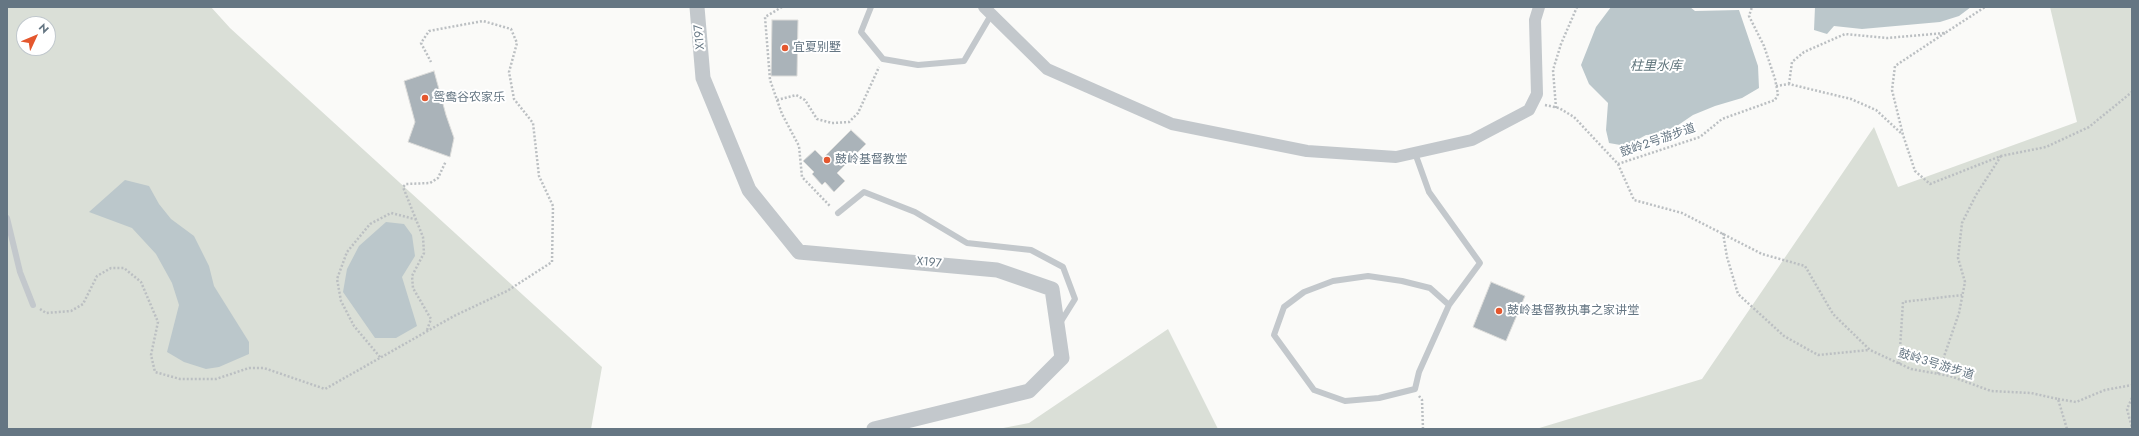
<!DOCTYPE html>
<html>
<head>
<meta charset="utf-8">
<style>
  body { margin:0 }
  #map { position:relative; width:2139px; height:436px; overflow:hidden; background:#fafaf8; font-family:Jost,sans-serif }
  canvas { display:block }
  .frame { position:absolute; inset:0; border:8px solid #657683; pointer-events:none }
  .north { position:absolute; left:16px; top:16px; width:40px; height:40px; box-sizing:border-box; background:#fff; border:1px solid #c1c8cd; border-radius:50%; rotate:46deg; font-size:11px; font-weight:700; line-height:16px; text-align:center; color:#657683 }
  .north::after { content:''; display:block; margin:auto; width:14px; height:18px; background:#e4572e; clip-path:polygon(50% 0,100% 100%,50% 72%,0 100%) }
</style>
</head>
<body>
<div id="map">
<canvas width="2139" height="436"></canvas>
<div class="frame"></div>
<div class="north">N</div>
</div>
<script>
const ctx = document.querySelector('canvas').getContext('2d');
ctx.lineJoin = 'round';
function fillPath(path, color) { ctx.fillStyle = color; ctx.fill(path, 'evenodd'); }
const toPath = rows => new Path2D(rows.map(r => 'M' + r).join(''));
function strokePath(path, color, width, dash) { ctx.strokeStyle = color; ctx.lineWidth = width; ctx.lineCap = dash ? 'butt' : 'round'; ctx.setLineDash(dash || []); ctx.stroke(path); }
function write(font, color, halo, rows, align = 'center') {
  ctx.font = font + ' Jost,"Noto Sans SC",sans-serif'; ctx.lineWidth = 4; ctx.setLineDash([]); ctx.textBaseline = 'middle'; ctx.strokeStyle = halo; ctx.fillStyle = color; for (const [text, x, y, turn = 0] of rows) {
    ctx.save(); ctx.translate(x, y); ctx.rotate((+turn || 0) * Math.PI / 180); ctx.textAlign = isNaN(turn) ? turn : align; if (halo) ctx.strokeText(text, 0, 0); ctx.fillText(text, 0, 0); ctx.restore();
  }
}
fillPath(toPath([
  [7,7,211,7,230,28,602,367,591,429,7,429],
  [24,24,48,24,48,48,24,48],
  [2050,7,2132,7,2132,429,1536,429,1702,379,1874,127,1898,187,2077,122],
  [1168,329,1218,429,998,429,1029,423]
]), '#dadfd7');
fillPath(toPath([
  [1611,7,1690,7,1695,11,1739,10,1758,66,1759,88,1742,98,1715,106,1693,115,1665,134,1646,135,1626,146,1609,143,1606,130,1608,103,1589,84,1581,65,1596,27],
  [1815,7,1971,7,1959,16,1940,22,1862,29,1834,26,1827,34,1814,30],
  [125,180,149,186,159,204,171,219,194,236,209,266,214,286,249,342,249,354,219,367,206,369,184,362,167,352,179,305,172,283,156,254,132,228,89,212],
  [386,222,404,224,412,235,415,256,402,277,417,326,396,338,375,338,343,292,347,269,359,246]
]), '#bbc7cb');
const building = toPath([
  [772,20,798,20,797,76,771,76,772,20],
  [434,71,446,115,454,138,450,157,408,142,415,122,404,81,434,71],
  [851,130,866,144,837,173,845,181,834,192,825,182,822,185,812,174,814,172,803,161,815,150,823,158,851,130],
  [1491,282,1525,296,1506,341,1473,327,1491,282]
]);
fillPath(building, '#aab3b9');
strokePath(building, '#dcdcda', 1);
strokePath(toPath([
  [782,7,765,17,770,80,782,114,799,146,802,177,830,206],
  [1945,33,1895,66,1892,90,1903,135,1915,171,1930,184,2001,156,2046,147,2089,127,2132,92],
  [1789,84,1792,62,1804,52,1845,34,1887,38,1945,33,1985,7],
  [1776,86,1789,84,1851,99,1876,110,1902,134],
  [777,100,796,95,805,100,817,119,832,123,849,122,858,113,879,67],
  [1545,105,1559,108,1574,117,1618,164,1700,137,1722,119,1775,100,1778,94,1775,79,1764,46,1749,16,1752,7],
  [1556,108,1553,70,1561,44,1577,7],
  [1618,164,1634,200,1682,213,1762,254,1805,266,1833,314,1870,350,1911,369,1950,376,1991,391,2031,393,2058,399,2067,429],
  [1723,233,1727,257,1738,294,1784,336,1818,355,1869,350],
  [40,309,46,313,71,311,83,304,97,276,111,268,124,268,141,282,158,322,151,355,155,372,180,379,216,379,249,368,264,368,325,389,454,316,507,291,552,262,553,206,539,176,533,123,514,99,509,72,517,43,511,29,483,21,445,28,429,31,421,43,431,62],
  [427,330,431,319,413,288,412,276,424,253,423,237,403,187,406,184,430,183,438,178,446,161],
  [380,357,354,326,341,301,337,279,347,252,370,224,391,213,418,220],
  [1899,364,1903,302,1962,295],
  [1938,374,1959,313,1965,282,1958,258,1962,223,1976,195,2001,156],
  [1419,396,1422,400,1423,429],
  [2132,398,2127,409,2132,428],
  [2058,399,2076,402,2105,390,2132,385]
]), '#bbbfc2', 2.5, [2, 2]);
strokePath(toPath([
  [871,7,861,32,883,59,918,65,964,61,991,15],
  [1415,153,1429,192,1480,263,1449,305,1419,372,1415,389,1379,398,1345,401,1314,390,1274,335,1284,307,1304,292,1333,281,1368,276,1402,281,1430,288,1449,305],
  [838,213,864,192,915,212,967,243,1031,250,1063,267,1075,299,1060,323],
  [7,218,20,272,33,305]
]), '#c3c8cc', 6);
strokePath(toPath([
  [984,7,1047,69,1172,124,1307,151,1396,157,1472,140,1529,110,1537,94,1535,20,1539,7]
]), '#c3c8cc', 12);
strokePath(toPath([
  [697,7,703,78,749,190,799,252,997,270,1052,289,1062,358,1029,391,874,429]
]), '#c3c8cc', 15);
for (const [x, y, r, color] of [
  [785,48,4,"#e4572e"],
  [425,98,4,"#e4572e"],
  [827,160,4,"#e4572e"],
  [1499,311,4,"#e4572e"]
]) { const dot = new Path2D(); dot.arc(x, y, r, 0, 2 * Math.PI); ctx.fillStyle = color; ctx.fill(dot); strokePath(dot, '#fff', 1.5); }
write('12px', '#657683', '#fff', [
  ["X197",700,37,-95],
  ["鼓岭2号游步道",1658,141,-19],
  ["X197",929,263,5],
  ["鼓岭3号游步道",1936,365,17]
]);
write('12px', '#657683', '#fff', [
  ["宜夏别墅",793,48],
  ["鸳鸯谷农家乐",433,98],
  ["鼓岭基督教堂",835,160],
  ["鼓岭基督教执事之家讲堂",1507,311]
], 'left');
write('italic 13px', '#60757c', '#fff', [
  ["柱里水库",1656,67]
]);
</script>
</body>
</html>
